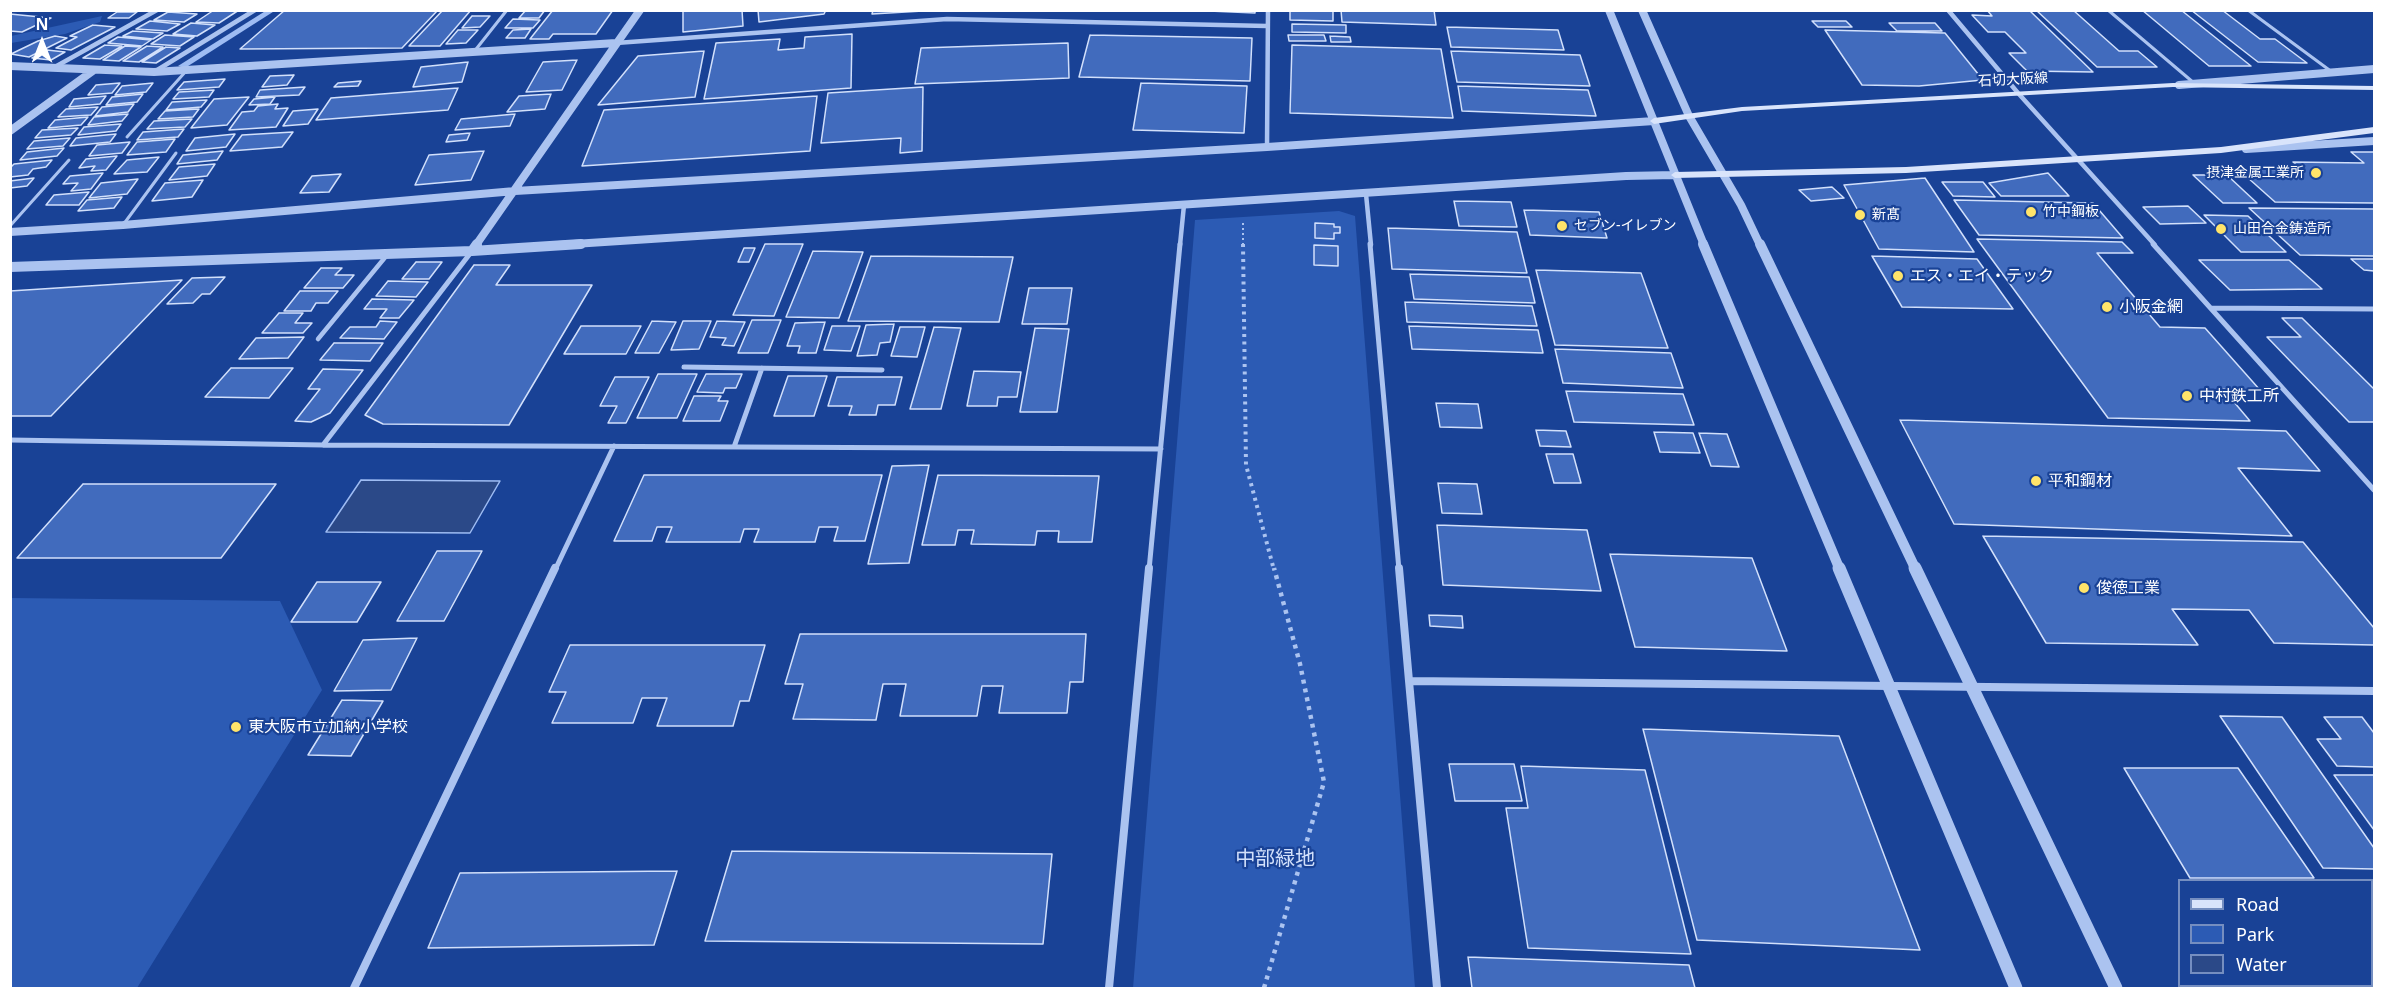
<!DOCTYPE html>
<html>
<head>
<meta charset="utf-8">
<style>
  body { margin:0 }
  #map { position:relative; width:2385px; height:999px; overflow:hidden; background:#194296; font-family:"Noto Sans",sans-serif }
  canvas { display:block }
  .frame { position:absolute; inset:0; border:12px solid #fff; pointer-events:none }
  .legend { position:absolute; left:2178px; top:879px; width:195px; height:108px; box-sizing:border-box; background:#194296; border:2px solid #758ec0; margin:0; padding:8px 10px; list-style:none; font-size:18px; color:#fff }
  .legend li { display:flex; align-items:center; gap:12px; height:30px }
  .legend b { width:30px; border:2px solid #758ec0 }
  .north { position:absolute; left:12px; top:12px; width:60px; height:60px; -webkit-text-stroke:4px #194296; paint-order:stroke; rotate:0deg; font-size:16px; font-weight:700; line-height:24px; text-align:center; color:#fff }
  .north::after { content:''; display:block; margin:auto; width:21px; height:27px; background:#fff; clip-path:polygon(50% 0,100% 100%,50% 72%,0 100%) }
</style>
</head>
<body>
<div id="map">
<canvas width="2385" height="999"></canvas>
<div class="frame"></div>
<ul class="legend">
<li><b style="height:8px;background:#d9e4fb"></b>Road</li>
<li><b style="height:16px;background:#2c5bb4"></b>Park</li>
<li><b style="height:16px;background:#2b4988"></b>Water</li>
</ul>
<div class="north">N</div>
</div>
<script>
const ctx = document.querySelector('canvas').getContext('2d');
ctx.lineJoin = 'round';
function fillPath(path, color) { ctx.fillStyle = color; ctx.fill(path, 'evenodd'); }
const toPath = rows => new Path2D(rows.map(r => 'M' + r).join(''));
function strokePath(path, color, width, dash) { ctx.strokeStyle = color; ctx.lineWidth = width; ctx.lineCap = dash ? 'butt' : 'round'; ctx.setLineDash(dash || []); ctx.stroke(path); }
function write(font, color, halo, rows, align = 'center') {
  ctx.font = font + ' "Noto Sans","Noto Sans JP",sans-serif'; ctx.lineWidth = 4.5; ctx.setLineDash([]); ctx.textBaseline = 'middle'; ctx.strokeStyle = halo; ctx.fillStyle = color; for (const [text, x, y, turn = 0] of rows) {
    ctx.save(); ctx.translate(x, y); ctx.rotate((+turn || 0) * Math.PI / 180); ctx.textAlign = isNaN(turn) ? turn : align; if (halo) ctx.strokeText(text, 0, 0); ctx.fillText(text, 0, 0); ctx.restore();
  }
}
fillPath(toPath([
  [102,16,100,22,65,34,11,43,11,36],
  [1339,211,1355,216,1415,988,1133,988,1195,220],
  [11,598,280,601,322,690,137,988,11,988]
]), '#2c5bb4');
const water = toPath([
  [361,480,500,481,470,533,326,532,361,480]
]);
fillPath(water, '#2b4988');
strokePath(water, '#9ebcf3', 1.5);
fillPath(toPath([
  [267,10,276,10,185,68,178,66,267,10]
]), '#9ebcf3');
const building = toPath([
  [214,10,239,10,219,23,196,22,214,10],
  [285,10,438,10,402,48,240,49,285,10],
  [443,10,471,10,440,46,409,46,443,10],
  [526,10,545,10,539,18,519,18,526,10],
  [553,10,613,10,596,34,553,34,549,39,530,39,553,10],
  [683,10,742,10,743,26,683,32,683,10],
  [758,10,826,10,824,14,759,22,758,10],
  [873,10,940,10,872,14,873,10],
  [1186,10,1255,10,1255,13,1186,10],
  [1290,10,1333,10,1333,21,1290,20,1290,10],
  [1341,10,1434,10,1436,25,1342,22,1341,10],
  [1987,10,2029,10,2093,72,2027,71,2009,53,2026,53,2005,32,1988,32,1972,15,1992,16,1987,10],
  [2036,10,2073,10,2119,51,2138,51,2157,67,2097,67,2036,10],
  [2142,10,2181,10,2251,66,2209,66,2142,10],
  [2191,10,2222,10,2260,39,2275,39,2307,63,2258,62,2191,10],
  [117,12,137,12,129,18,108,18,117,12],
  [168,12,197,14,184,22,154,20,168,12],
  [10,14,51,18,22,32,10,31,10,14],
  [472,16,490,16,480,27,462,28,472,16],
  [513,19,540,20,533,28,505,28,513,19],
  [150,21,180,24,167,31,136,29,150,21],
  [1812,21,1846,21,1852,27,1818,27,1812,21],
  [191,23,215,25,197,36,173,34,191,23],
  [1889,23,1935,23,1942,31,1897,31,1889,23],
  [1292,24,1346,25,1346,33,1292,32,1292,24],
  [93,25,115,27,71,50,56,48,77,37,70,36,93,25],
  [1447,27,1558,30,1564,50,1451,47,1447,27],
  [531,29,525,38,506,38,513,30,531,29],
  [458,30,478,30,466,43,446,44,458,30],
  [1825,30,1945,33,1983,80,1919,86,1862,85,1825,30],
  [133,31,163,33,153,39,123,36,133,31],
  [852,34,851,88,704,99,716,43,780,39,778,50,804,48,805,37,852,34],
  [165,35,194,37,180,46,151,44,165,35],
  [1090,35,1252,38,1250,81,1079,77,1090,35],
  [1288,35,1324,35,1326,41,1289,41,1288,35],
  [55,36,67,38,29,57,11,54,38,41,55,36],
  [1330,36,1350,37,1351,42,1331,42,1330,36],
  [118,37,151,40,142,46,108,43,118,37],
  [1068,43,1069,78,915,84,921,48,1068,43],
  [105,45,122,46,100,59,83,58,105,45],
  [1292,45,1441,49,1453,118,1290,113,1292,45],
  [125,46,141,47,119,61,103,60,125,46],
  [147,46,163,47,139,62,123,61,147,46],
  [166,47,180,48,156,63,142,62,166,47],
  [47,50,65,52,51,60,32,58,47,50],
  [704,51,695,97,598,105,638,56,704,51],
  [1451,51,1580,55,1590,86,1457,82,1451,51],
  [577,60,562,90,526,92,543,62,577,60],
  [468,62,462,82,413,87,421,67,468,62],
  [294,75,287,85,262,87,270,76,294,75],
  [225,79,219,87,177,90,184,82,225,79],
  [361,81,358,86,334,87,338,83,361,81],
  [120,83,112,93,88,95,96,85,120,83],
  [153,83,146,92,115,95,122,86,153,83],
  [1141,83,1247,86,1244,133,1133,130,1141,83],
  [1458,86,1588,90,1596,116,1462,111,1458,86],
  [305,87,299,95,256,97,260,90,305,87],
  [923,87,922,151,900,153,901,138,821,143,828,93,923,87],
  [458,88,448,110,316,120,331,98,458,88],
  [214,90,209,97,173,99,179,92,214,90],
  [143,94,137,102,106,105,112,97,143,94],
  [551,94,545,109,507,112,519,96,551,94],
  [106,96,100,104,69,107,74,99,106,96],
  [817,96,810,151,582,166,604,110,817,96],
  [249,97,227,125,191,128,214,99,249,97],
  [275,97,270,104,249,105,254,99,275,97],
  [207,100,201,107,166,110,172,102,207,100],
  [134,104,128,112,95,116,102,107,134,104],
  [278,104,275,109,288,108,276,127,229,130,242,112,254,111,258,106,278,104],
  [98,107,91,115,58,117,66,109,98,107],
  [199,109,193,117,158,119,165,111,199,109],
  [318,109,308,124,283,126,293,111,318,109],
  [128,114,122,121,88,125,94,117,128,114],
  [515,114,510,126,455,130,461,119,515,114],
  [88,117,81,125,48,128,55,120,88,117],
  [192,119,185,127,147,129,154,121,192,119],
  [121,124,116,131,78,135,84,127,121,124],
  [78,128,71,135,35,138,42,130,78,128],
  [184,129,178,137,137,140,143,132,184,129],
  [293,132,282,147,230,151,242,135,293,132],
  [470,133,467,140,446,142,449,135,470,133],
  [116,134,110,142,70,146,76,138,116,134],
  [235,134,226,147,186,151,195,138,235,134],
  [70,138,63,146,27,149,34,141,70,138],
  [175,139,166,152,127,155,137,142,175,139],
  [130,142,122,153,89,156,97,145,130,142],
  [64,148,57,156,20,160,27,152,64,148],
  [223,151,217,160,177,164,183,155,223,151],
  [484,151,471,180,415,185,429,155,484,151],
  [2351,152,2374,152,2374,203,2275,202,2238,169,2303,170,2293,162,2364,163,2351,152],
  [117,156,106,170,91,171,95,166,79,168,86,159,117,156],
  [159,157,147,172,114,174,127,160,159,157],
  [52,160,46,167,33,169,28,175,10,177,10,168,14,164,52,160],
  [215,164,207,176,169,180,179,167,215,164],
  [103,173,91,189,71,191,78,183,63,184,70,176,103,173],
  [2048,173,2069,196,2001,196,1989,183,2048,173],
  [341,174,329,192,300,193,312,176,341,174],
  [2193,175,2227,175,2257,203,2223,203,2193,175],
  [34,178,27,186,10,188,10,181,34,178],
  [1925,178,1974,252,1879,249,1844,185,1925,178],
  [138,179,127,194,89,198,101,183,138,179],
  [203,180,192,197,152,201,165,183,203,180],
  [1942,182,1983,182,1995,197,1953,196,1942,182],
  [1832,187,1844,198,1811,201,1799,190,1832,187],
  [89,192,79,205,46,205,54,195,89,192],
  [122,197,114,208,78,211,87,200,122,197],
  [1954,200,2093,203,2123,238,1979,235,1954,200],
  [1454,201,1511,202,1517,227,1459,226,1454,201],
  [2188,206,2206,223,2160,224,2143,207,2188,206],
  [2249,208,2374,209,2374,256,2300,255,2249,208],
  [1524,210,1599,212,1607,238,1530,235,1524,210],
  [2204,215,2248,216,2286,252,2241,252,2204,215],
  [1315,223,1334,224,1334,227,1340,227,1340,233,1334,233,1334,239,1315,238,1315,223],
  [1388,228,1517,232,1527,273,1392,269,1388,228],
  [1977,239,2122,242,2133,253,2097,253,2160,327,2205,328,2260,390,2223,389,2250,421,2108,418,1977,239],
  [765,244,803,244,774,316,733,315,765,244],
  [1314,245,1338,246,1338,266,1314,265,1314,245],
  [744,248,755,248,749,262,738,262,744,248],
  [813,251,863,252,839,318,786,317,813,251],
  [871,256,1013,257,999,322,848,321,871,256],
  [1872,256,1977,259,2013,309,1902,307,1872,256],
  [2351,259,2374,259,2374,271,2364,270,2351,259],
  [2199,260,2289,260,2322,289,2230,290,2199,260],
  [416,262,442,262,429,279,402,279,416,262],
  [474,265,510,265,496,285,592,285,509,425,383,424,365,415,474,265],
  [321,268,342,268,335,275,354,275,343,288,304,288,321,268],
  [1536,270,1641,273,1668,348,1555,345,1536,270],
  [1410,274,1529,277,1535,303,1414,299,1410,274],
  [225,277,210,294,202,294,193,303,167,304,192,278,225,277],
  [182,280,51,416,10,416,10,291,182,280],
  [388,281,428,282,416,297,376,296,388,281],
  [1029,288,1072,288,1067,324,1022,324,1029,288],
  [300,291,338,291,328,303,316,303,311,311,284,311,300,291],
  [372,299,414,300,399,318,380,318,387,309,364,309,372,299],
  [1405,302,1532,306,1537,326,1407,322,1405,302],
  [279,313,303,313,295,323,312,323,303,333,262,333,279,313],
  [2282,318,2302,318,2374,389,2374,422,2349,422,2267,337,2301,337,2282,318],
  [752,320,781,320,768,353,738,353,752,320],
  [380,321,397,322,384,339,340,338,350,327,376,327,380,321],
  [652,321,676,322,659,353,635,353,652,321],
  [683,321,711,321,699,349,671,350,683,321],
  [717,321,745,322,734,346,722,345,726,338,710,337,717,321],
  [825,322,816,353,798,353,800,346,787,346,795,323,825,322],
  [894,324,890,342,880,343,877,355,857,356,866,325,894,324],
  [581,326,641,326,626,354,564,354,581,326],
  [832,326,860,326,851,351,824,350,832,326],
  [1409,326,1538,330,1543,353,1412,349,1409,326],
  [900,327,925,327,917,357,891,356,900,327],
  [934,327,961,328,941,409,910,409,934,327],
  [1035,328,1069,329,1057,412,1020,412,1035,328],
  [304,337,288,358,239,359,256,338,304,337],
  [334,343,383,343,370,361,320,360,334,343],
  [1555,349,1671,353,1683,388,1563,383,1555,349],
  [231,368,293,368,269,398,205,397,231,368],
  [323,369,363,370,330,413,311,422,295,421,320,389,308,389,323,369],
  [974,371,1021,372,1017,397,998,397,997,406,967,406,974,371],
  [658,374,697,374,677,418,637,418,658,374],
  [706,374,742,374,736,388,725,388,723,393,697,392,706,374],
  [788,376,827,376,814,416,774,416,788,376],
  [615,377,649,377,626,423,608,423,617,406,600,406,615,377],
  [837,377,902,377,895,405,878,405,876,415,849,415,852,406,828,406,837,377],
  [1566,391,1683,394,1694,425,1574,422,1566,391],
  [694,396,721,396,718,401,728,401,720,421,683,421,694,396],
  [1436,403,1478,404,1482,428,1440,427,1436,403],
  [1900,420,2286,431,2320,471,2238,468,2292,536,1954,524,1900,420],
  [1536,430,1566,431,1571,447,1540,446,1536,430],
  [1654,432,1693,433,1700,453,1660,452,1654,432],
  [1699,433,1727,434,1739,467,1711,466,1699,433],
  [1546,454,1573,454,1581,483,1554,483,1546,454],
  [929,465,909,563,868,564,892,466,929,465],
  [644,475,882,475,865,541,834,541,838,527,819,527,815,542,754,542,759,529,744,529,740,542,666,542,672,527,657,527,652,541,614,541,644,475],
  [938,475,1099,476,1092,542,1058,542,1059,531,1037,531,1035,545,971,544,974,530,958,530,955,545,922,545,938,475],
  [1438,483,1477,484,1482,514,1442,513,1438,483],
  [83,484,276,484,221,558,17,558,83,484],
  [1437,525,1587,530,1601,591,1443,585,1437,525],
  [1983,536,2303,542,2374,628,2374,645,2274,643,2249,610,2172,609,2198,645,2046,643,1983,536],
  [437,551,482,551,444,621,397,621,437,551],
  [1610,554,1752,558,1787,651,1635,647,1610,554],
  [317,582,381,582,357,622,291,622,317,582],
  [1429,615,1462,616,1463,628,1430,626,1429,615],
  [800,634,1086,634,1083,682,1070,682,1067,713,999,713,1003,686,982,686,977,716,900,716,906,684,883,684,876,720,793,719,803,684,785,684,800,634],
  [417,638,391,690,334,691,363,640,417,638],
  [570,645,765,645,749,701,740,701,733,726,657,726,667,698,642,698,633,723,552,723,566,692,549,692,570,645],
  [342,700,383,701,351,756,308,755,342,700],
  [2220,716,2282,717,2374,848,2374,869,2323,868,2220,716],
  [2324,717,2362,717,2374,733,2374,767,2337,766,2317,739,2341,739,2324,717],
  [1643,729,1839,736,1920,950,1697,940,1643,729],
  [1449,764,1514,764,1522,801,1455,801,1449,764],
  [1521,766,1645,770,1691,954,1528,948,1506,808,1528,808,1521,766],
  [2124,768,2238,768,2314,878,2190,878,2124,768],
  [2334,775,2374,775,2374,830,2334,775],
  [732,851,1052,854,1043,944,705,941,732,851],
  [677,871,654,945,428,948,460,873,677,871],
  [2372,890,2374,890,2374,981,2372,977,2372,890],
  [1468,957,1689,965,1695,988,1472,988,1468,957]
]);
fillPath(building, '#416bbd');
strokePath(building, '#d2e0fb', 1.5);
strokePath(toPath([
  [1243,223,1243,245]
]), '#abc3f0', 2, [2, 3]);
strokePath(toPath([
  [1243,244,1246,465,1274,570]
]), '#abc3f0', 4, [3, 4.5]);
strokePath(toPath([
  [1264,988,1324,782,1300,664,1274,568]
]), '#abc3f0', 4.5, [4, 5]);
strokePath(toPath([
  [2108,10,2194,83],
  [2248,10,2332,72],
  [473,53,507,10],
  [127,137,187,70],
  [123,225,176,153],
  [10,226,69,160]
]), '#abc3f0', 3);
strokePath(toPath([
  [318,339,387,255]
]), '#abc3f0', 4.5);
strokePath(toPath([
  [1948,10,2018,93,2155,245],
  [616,43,947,19,1267,26],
  [53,68,157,10],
  [154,72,255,10],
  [1267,147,1268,10],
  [1366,194,1371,245],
  [1180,245,1184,205]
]), '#abc3f0', 4.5);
strokePath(toPath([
  [1370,244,1399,570],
  [2153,244,2374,490],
  [2211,308,2374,309],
  [684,367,882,370],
  [10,440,323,445,1161,449],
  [323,445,472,251],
  [734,447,762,368],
  [555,570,614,446],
  [1149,570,1180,244]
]), '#abc3f0', 5);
strokePath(toPath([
  [1399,568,1409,681],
  [354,988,555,568],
  [1109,988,1149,568],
  [1437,988,1409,681,2374,691]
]), '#abc3f0', 8);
strokePath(toPath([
  [1609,10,1704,245],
  [1642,10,1689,116,1741,205,1760,245],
  [10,66,154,72,616,43],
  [2179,85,2374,69],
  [10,131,94,70],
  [2246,149,2374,141],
  [10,232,123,225,515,191,1267,147,1654,121],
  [476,245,640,10],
  [558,245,1626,176,1675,175]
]), '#abc3f0', 8);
strokePath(toPath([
  [1703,244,1840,570],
  [1760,244,1916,570],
  [472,251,477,244],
  [10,267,472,251,581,244]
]), '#abc3f0', 10);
strokePath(toPath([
  [1839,568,2016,988],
  [1915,568,2116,988]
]), '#abc3f0', 13);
fillPath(toPath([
  [2173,83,2374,86,2374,90,2173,87,1742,111,1654,124,1650,121,1654,118,1742,107,2173,83],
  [2374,127,2374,133,2221,153,1906,173,1675,178,1671,175,1675,172,1906,167,2221,147,2374,127]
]), '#d9e4fb');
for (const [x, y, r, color] of [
  [2316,173,6,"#ffe46a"],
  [2031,212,6,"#ffe46a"],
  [1860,215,6,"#ffe46a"],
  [1562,226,6,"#ffe46a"],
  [2221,229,6,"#ffe46a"],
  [1898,276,6,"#ffe46a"],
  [2107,307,6,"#ffe46a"],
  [2187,396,6,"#ffe46a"],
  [2036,481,6,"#ffe46a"],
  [2084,588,6,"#ffe46a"],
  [236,727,6,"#ffe46a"]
]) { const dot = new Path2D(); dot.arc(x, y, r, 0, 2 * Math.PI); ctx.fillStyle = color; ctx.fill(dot); strokePath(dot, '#194296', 2); }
write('14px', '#fff', '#194296', [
  ["石切大阪線",2013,80,-3]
]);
write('14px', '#fff', '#194296', [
  ["摂津金属工業所",2304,173,"right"],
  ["竹中鋼板",2043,212],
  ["新髙",1872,215],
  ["セブン-イレブン",1574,226],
  ["山田合金鋳造所",2233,229]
], 'left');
write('16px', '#fff', '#194296', [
  ["エス・エイ・テック",1910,276],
  ["小阪金網",2119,307],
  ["中村鉄工所",2199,396],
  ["平和鋼材",2048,481],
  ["俊徳工業",2096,588],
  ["東大阪市立加納小学校",248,727]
], 'left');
write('20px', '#d2e0fb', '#194296', [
  ["中部緑地",1275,859]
]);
</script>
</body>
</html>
